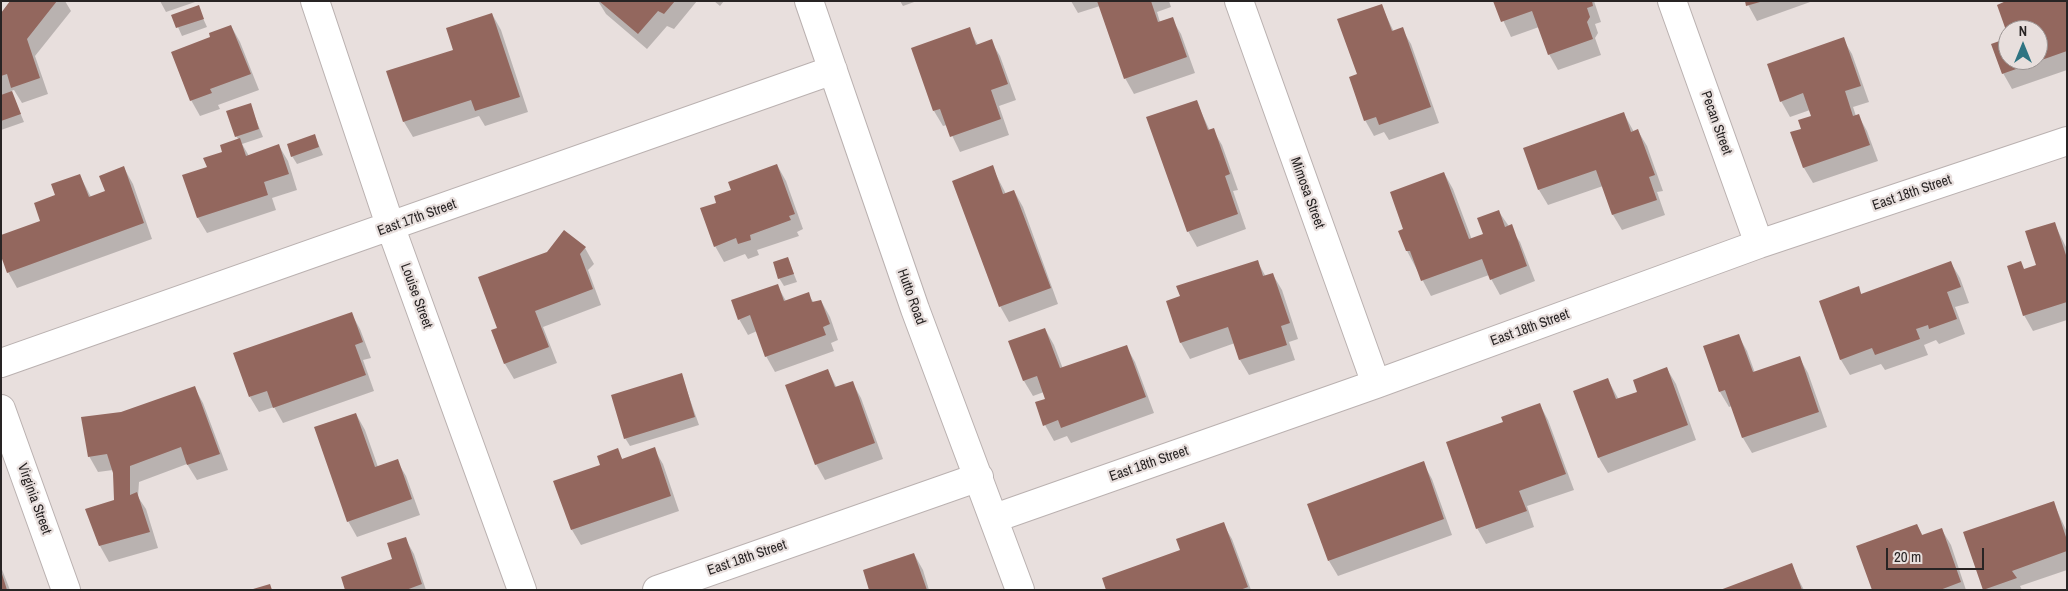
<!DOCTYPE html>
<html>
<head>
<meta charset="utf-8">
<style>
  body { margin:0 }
  #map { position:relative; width:2068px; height:591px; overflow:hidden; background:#e8dfdd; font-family:"Archivo Narrow",sans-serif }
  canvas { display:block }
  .frame { position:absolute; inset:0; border:2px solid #282424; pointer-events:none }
  .north { position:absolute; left:1998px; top:20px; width:50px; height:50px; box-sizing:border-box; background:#e8dfdd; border:1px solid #9b9493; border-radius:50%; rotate:0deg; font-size:14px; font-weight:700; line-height:20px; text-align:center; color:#282424 }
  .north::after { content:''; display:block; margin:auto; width:18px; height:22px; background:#2f7482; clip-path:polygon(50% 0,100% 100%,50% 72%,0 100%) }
  .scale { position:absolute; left:1886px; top:548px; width:98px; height:22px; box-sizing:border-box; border:2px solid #282424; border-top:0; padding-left:6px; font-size:15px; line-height:18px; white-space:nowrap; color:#282424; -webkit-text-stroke:4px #e8dfdd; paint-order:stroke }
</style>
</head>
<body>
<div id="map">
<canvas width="2068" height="591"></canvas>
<div class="frame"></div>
<div class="north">N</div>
<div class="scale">20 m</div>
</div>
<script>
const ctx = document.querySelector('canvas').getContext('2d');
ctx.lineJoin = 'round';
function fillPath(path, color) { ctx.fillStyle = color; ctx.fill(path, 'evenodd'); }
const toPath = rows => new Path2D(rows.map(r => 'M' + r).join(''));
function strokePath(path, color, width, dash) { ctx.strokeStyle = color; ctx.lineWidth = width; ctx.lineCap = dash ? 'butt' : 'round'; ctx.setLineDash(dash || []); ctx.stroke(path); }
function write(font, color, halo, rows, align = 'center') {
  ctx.font = font + ' "Archivo Narrow",sans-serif'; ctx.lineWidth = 4.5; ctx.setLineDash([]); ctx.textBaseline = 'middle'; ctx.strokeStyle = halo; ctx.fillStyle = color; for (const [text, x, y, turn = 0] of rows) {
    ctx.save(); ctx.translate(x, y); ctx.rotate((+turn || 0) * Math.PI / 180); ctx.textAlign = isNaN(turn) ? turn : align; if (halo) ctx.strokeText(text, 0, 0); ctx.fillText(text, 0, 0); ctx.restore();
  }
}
fillPath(toPath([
  [12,1,65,1,71,11,35,56,48,94,22,103,14,90,11,91,24,122,1,130,1,15],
  [160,1,198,1,166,12],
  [598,1,697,1,674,29,667,26,647,49,606,14],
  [714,1,724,1,720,6],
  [900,1,917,1,903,6],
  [1071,1,1169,1,1171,7,1157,12,1160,22,1172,19,1181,34,1195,73,1134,94,1125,78,1100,6,1078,13],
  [1494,1,1594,1,1601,22,1595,24,1598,33,1595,38,1601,55,1558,70,1549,54,1539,27,1511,37],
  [1746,1,1813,1,1757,21],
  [2067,1,2067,70,2012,89,2003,73,2008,40,2008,60,2038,60,2038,30,2008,30,2008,33,1998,5],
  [1381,5,1394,32,1402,29,1411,44,1439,123,1389,140,1384,132,1374,136,1365,120],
  [198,7,207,27,182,36,173,16],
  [492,14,501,30,528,112,485,126,479,116,413,137,404,122,388,72,455,50],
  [231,26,240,42,259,90,218,105,220,109,200,116,191,100,212,38],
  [969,29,978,45,991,41,1000,56,1016,100,999,106,1009,135,960,152,947,125,943,126,934,111],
  [1843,39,1852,54,1869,102,1853,107,1856,116,1858,115,1867,131,1878,161,1813,183,1804,168,1792,133,1802,130,1812,116,1810,110,1790,117,1781,101],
  [1196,101,1210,131,1213,130,1222,145,1238,190,1233,191,1246,229,1197,247,1188,231],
  [250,105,263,137,242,144,249,156,279,146,288,161,297,190,272,198,276,210,207,233,198,218,184,176,208,168,239,140,236,136],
  [1624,114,1634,132,1638,131,1647,146,1663,191,1657,192,1665,215,1622,230,1613,215,1603,186,1548,205,1539,190,1525,149],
  [315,136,323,155,297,164,292,156],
  [777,165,786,181,803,229,797,232,799,236,757,250,759,255,748,259,745,254,724,262,715,246,717,204,733,191],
  [992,167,1006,194,1014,191,1023,207,1058,304,1009,322,1000,306],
  [124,168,133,184,152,239,17,288,8,272,57,196,80,176,91,197,106,192],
  [1444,173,1453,189,1472,240,1485,235,1499,212,1520,242,1535,281,1500,295,1489,275,1431,296,1407,251,1405,229],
  [2054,223,2067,249,2067,320,2033,331,2024,315,2025,270,2038,266],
  [585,248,594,264,588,270,601,305,543,327,557,363,514,379,505,364,498,328],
  [788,259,797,282,784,286,779,278],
  [1257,261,1266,277,1273,275,1282,290,1298,339,1289,342,1295,360,1249,375,1240,360,1235,343,1190,359,1181,343,1167,302,1181,297],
  [1951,263,1960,278,1969,303,1955,307,1965,334,1939,344,1936,340,1924,345,1928,355,1885,370,1881,364,1850,375,1841,360,1820,301,1858,288,1862,295],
  [777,285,786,301,808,294,814,303,821,301,830,317,838,340,831,343,834,351,775,372,766,356,757,331,748,335,739,319],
  [351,313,360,329,371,358,363,360,374,391,283,423,274,407,259,412,250,397],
  [1045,329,1054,345,1063,369,1126,346,1135,362,1154,413,1071,443,1067,436,1054,441,1045,425,1047,399,1044,392,1033,396,1024,381,1010,342],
  [1738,335,1747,351,1755,373,1799,357,1808,373,1827,427,1752,453,1743,438,1732,406,1729,407,1720,392,1705,347],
  [1667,369,1676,384,1696,440,1608,473,1599,458,1608,380,1619,400,1639,392],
  [828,371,837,388,852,382,861,398,883,459,825,480,816,464],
  [681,374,699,425,630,446,625,438],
  [194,387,203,403,228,470,197,480,187,464,139,482,138,497,146,509,158,548,109,562,100,546,87,510,116,501,113,470,98,472,89,456,121,413],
  [1540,405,1548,420,1574,490,1527,506,1534,527,1486,544,1477,528,1504,423],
  [356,414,365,430,378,467,397,461,406,476,420,515,357,537,348,521],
  [654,449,663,464,679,511,581,545,572,530,617,450,623,460],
  [1423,463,1432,479,1452,535,1338,576,1329,561],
  [2053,502,2067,532,2067,570,2020,586,2022,590,1985,590,1965,533],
  [1223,524,1232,539,1251,590,1107,590,1181,551],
  [1917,525,1923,536,1942,530,1951,545,1966,590,1873,590],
  [405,538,414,554,426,590,347,590,394,560],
  [914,554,923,570,929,590,871,590],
  [1791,565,1804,590,1723,590],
  [1,567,10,590,1,590]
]), '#0003');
fillPath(toPath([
  [10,1,57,1,27,39,40,78,11,88,7,74,1,76,1,13],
  [599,1,675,1,664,14,658,11,638,34],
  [1097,1,1151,1,1158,22,1173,17,1187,57,1124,79],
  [1493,1,1592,1,1593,6,1587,8,1590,17,1587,22,1593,39,1548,55,1532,11,1501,22],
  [1745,1,1760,1,1760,2,1746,6],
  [2006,1,2067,1,2067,51,2002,74,1991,44,2008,38,2008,60,2038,60,2038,30,2008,30,2008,36,1997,5],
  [1382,4,1392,31,1403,27,1431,107,1379,125,1376,117,1364,121,1349,77,1357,74,1337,19],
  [199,5,204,19,176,28,171,15],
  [492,13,520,97,475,111,471,100,403,122,386,71,453,50,446,28],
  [231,25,251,74,210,89,212,93,190,101,171,52,210,37,209,33],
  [970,27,976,45,992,39,1008,84,991,90,1001,119,950,137,940,109,933,111,911,48],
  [1844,37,1861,86,1845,91,1853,116,1859,114,1870,145,1803,168,1790,132,1801,129,1798,120,1811,116,1803,93,1780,102,1767,64],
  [12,91,21,114,1,121,1,95],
  [1197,100,1208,130,1214,128,1230,174,1225,176,1238,214,1187,232,1146,117],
  [251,103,259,129,235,137,226,111],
  [1624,112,1631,132,1638,129,1655,175,1649,177,1657,200,1612,215,1596,170,1538,190,1523,148],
  [315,134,319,147,291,157,287,144],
  [240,138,246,156,279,144,289,174,264,182,268,195,197,218,182,175,207,167,203,158,222,152,220,145],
  [777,164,795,214,789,216,791,220,750,235,751,240,738,244,736,238,714,247,700,208,716,203,714,196,731,190,728,182],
  [993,165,1003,194,1014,190,1051,288,999,307,952,181],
  [124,166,144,223,7,273,1,256,1,235,40,221,34,203,55,195,51,184,80,174,89,197,105,191,99,176],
  [1444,172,1469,239,1483,234,1477,218,1499,210,1505,227,1512,224,1527,266,1490,280,1482,259,1421,281,1410,251,1406,251,1398,231,1403,229,1390,192],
  [2055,222,2067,258,2067,302,2023,316,2007,266,2021,261,2024,269,2036,265,2025,231],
  [564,230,586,247,580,254,593,289,535,311,549,347,504,364,491,330,497,328,478,277,547,252],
  [788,257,794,274,778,279,773,262],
  [1258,260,1263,276,1273,273,1290,323,1281,326,1287,345,1239,360,1228,327,1180,343,1166,301,1180,296,1176,286],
  [1951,261,1961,287,1947,292,1957,319,1929,329,1928,325,1916,329,1920,339,1875,355,1872,348,1840,360,1819,301,1859,286,1861,294],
  [778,284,784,301,809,292,812,302,821,300,830,324,823,327,826,335,765,357,750,315,738,320,731,300],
  [352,312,363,342,355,345,366,375,273,408,267,391,249,397,233,353],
  [1045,328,1060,368,1127,345,1146,397,1061,428,1058,420,1043,426,1035,402,1045,399,1037,376,1023,381,1008,341],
  [1739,334,1753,372,1800,356,1819,412,1742,438,1725,390,1719,392,1703,346],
  [1667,367,1688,425,1598,458,1573,391,1608,378,1616,399,1637,392,1633,380],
  [828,369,835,387,853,381,875,443,815,465,785,385],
  [682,373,695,417,624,439,611,395],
  [195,386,220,454,187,465,181,447,130,466,130,495,137,492,150,532,99,546,85,509,114,500,113,473,107,454,88,457,81,417,121,412],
  [1540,403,1566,474,1519,491,1527,511,1476,529,1446,442,1503,422,1501,417],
  [356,413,375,467,398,459,412,499,347,522,314,427],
  [655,447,671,496,571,530,553,481,600,465,597,456,618,448,622,459],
  [1424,461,1444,519,1328,561,1307,504],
  [2054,501,2067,540,2067,551,2012,571,2017,578,1983,590,1963,532],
  [1224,522,1248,587,1240,590,1106,590,1102,578,1180,550,1176,539],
  [1917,524,1922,535,1942,528,1961,582,1940,590,1872,590,1856,546],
  [406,537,422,584,406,590,345,590,341,577,392,559,387,543],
  [914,553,927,590,869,590,863,570],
  [1792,563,1802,590,1720,590],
  [1,574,2,574,7,590,1,590],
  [270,584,272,590,253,590,253,589]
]), '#93675e');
const minor = toPath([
  [315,1,391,228,522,590],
  [809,1,915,309,1020,590],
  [1239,1,1376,384],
  [1672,1,1759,244],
  [1,363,833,70],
  [1,409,66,590],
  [995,518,1376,384,1759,244,2067,141],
  [657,590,979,477]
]);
strokePath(minor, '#bab1b0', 30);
strokePath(minor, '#fff', 28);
write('14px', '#282424', '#e8dfdd', [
  ["Pecan Street",1716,123,70],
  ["Mimosa Street",1307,193,70],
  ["East 18th Street",1912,193,-19],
  ["East 17th Street",417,218,-20],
  ["Louise Street",416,296,70],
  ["Hutto Road",911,297,70],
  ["East 18th Street",1530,328,-20],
  ["East 18th Street",1149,464,-19],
  ["Virginia Street",34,499,70],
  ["East 18th Street",747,558,-19]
]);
</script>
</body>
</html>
